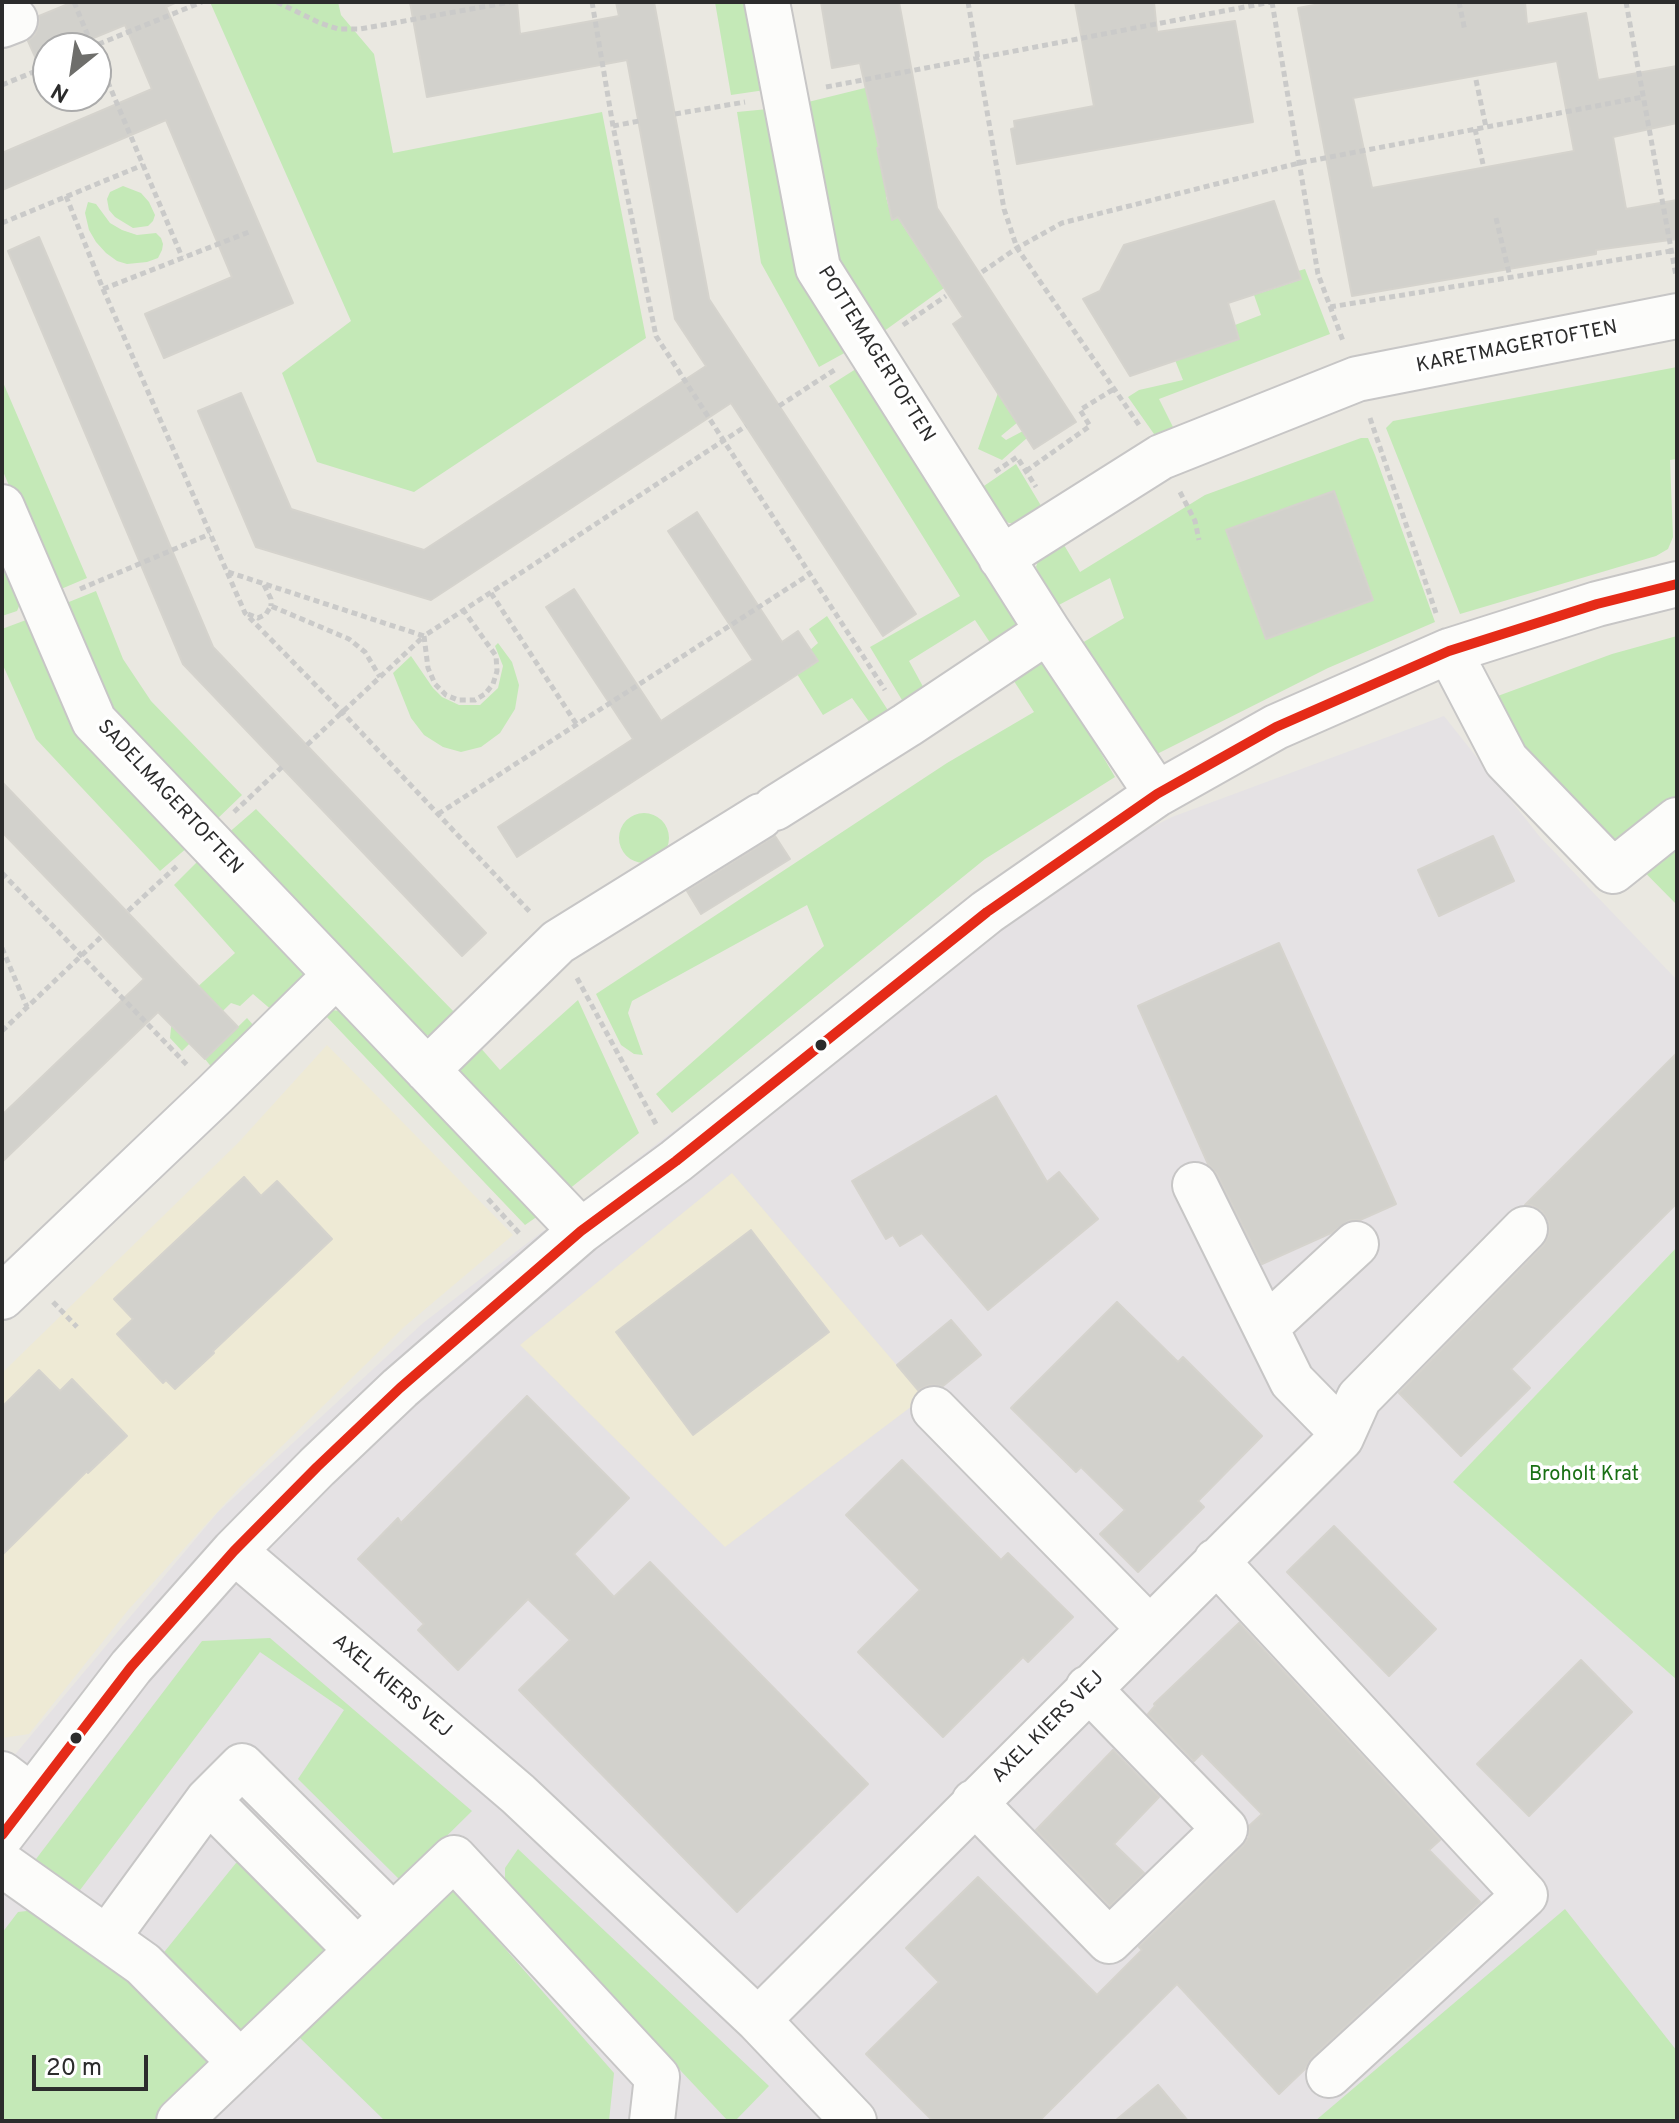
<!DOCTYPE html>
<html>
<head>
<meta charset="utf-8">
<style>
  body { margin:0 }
  #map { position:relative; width:1679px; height:2123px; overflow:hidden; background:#eae8e1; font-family:Overpass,sans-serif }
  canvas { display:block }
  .frame { position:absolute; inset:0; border:4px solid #2c2c2c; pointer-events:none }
  .north { position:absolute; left:32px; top:32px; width:80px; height:80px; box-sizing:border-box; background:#fff; border:2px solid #ababab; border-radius:50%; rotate:210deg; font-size:22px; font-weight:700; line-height:32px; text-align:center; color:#2c2c2c }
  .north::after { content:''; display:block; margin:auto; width:28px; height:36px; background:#6e6e6b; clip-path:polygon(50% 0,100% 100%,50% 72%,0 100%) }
  .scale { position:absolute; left:32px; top:2055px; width:116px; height:36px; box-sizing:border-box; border:4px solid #2c2c2c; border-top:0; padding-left:10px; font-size:24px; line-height:28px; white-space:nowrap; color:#2c2c2c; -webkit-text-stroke:6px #fff; paint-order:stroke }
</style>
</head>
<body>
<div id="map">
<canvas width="1679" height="2123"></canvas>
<div class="frame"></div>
<div class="north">N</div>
<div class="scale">20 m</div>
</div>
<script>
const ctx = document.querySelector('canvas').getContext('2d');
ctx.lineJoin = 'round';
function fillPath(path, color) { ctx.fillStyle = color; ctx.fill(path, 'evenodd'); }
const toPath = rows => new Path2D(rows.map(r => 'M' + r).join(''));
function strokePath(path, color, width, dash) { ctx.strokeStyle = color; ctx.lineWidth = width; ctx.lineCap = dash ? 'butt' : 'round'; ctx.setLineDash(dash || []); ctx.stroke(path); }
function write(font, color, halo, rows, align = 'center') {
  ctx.font = font + ' Overpass,sans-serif'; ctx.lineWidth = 7; ctx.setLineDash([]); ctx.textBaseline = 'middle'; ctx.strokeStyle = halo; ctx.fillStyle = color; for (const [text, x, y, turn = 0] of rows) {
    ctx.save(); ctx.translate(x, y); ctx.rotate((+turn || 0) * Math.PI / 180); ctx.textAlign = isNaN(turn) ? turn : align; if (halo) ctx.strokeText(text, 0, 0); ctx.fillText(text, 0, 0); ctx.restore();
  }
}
fillPath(toPath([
  [1444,716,1540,837,1677,980,1677,1247,1453,1482,1677,1680,1677,2121,2,2121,2,1770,218,1512,423,1323,911,949,1172,817]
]), '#e5e2e4');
fillPath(toPath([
  [327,1045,513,1235,404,1327,241,1486,129,1609,29,1734,2,1738,2,1373,238,1143],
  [732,1173,924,1397,725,1547,520,1345]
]), '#eeead5');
fillPath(toPath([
  [210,2,338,2,341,15,374,54,393,153,602,112,646,338,414,492,317,462,282,373,351,321],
  [715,2,748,2,765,90,731,95],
  [877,85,899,193,886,197,892,219,901,216,902,224,944,288,880,334,835,259,800,104],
  [768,109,848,351,819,367,761,263,737,112],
  [123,186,141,193,149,202,155,215,153,221,148,226,133,228,115,217,109,210,107,199,110,192],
  [88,202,96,204,110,223,122,230,137,235,156,233,161,238,163,244,162,250,158,258,147,262,127,264,117,261,106,253,96,242,89,230,85,213],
  [1305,269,1330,334,1159,399,1173,427,1168,433,1160,436,1154,434,1128,397,1139,390,1183,380,1175,360,1235,325,1261,315,1254,295,1300,280,1298,271],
  [859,367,1022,624,993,647,975,620,909,661,926,692,905,705,870,647,960,596,829,386],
  [1677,367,1677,459,1670,460,1673,537,1668,549,1656,556,1460,614,1386,428,1393,421],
  [2,380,87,578,54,592,2,469],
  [998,393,1018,422,1001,436,1006,440,1023,431,1027,438,1002,460,978,449],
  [1361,438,1368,438,1375,455,1435,622,1328,668,1155,755,1082,643,1124,618,1110,578,1055,607,1036,567,1039,558,1045,553,1064,545,1080,572,1205,495],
  [1016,464,1043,509,1023,523,1009,523,998,517,981,488],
  [2,559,21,602,17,611,2,616],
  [96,591,123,659,151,701,242,795,214,822,116,717,59,606],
  [827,616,891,715,873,727,852,698,823,715,797,674,810,650,818,643,809,629],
  [26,620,53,683,93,750,188,847,160,871,36,739,2,663,2,629],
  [1677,636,1677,905,1532,758,1495,697,1612,654],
  [498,643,512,662,519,685,515,709,500,733,481,747,461,752,443,747,424,735,411,718,393,673,411,656,433,688,442,697,459,705,480,705,498,688,503,666,495,646],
  [1045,658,1115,777,985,859,672,1113,656,1094,824,946,807,905,632,1001,628,1013,643,1055,634,1054,621,1045,596,994,947,763,1034,712,1012,678],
  [256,809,456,1014,440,1030,430,1035,419,1035,226,835],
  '619 838a25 25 0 1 1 50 0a25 25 0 1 1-50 0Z',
  [199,860,304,969,304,977,274,1012,253,994,240,1006,231,1003,182,1051,170,1038,173,1009,235,953,174,885],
  [578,1000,639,1133,568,1190,461,1079,460,1062,479,1046,500,1070],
  [329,1010,344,1011,538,1216,525,1225,325,1015],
  [247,1018,255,1027,213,1069,205,1059],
  [1677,1247,1677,1680,1453,1482],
  [270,1638,472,1811,401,1881,298,1779,344,1710,260,1652,77,1894,33,1863,202,1641],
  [518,1849,769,2086,735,2121,728,2121,505,1884,505,1868],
  [236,1863,244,1863,327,1951,238,2034,161,1956],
  [452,1888,614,2073,609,2121,385,2121,300,2038],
  [1565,1909,1677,2051,1677,2121,1315,2121],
  [35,1910,129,1976,212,2062,153,2121,2,2121,2,1933,18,1912]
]), '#c4e9b7');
const building = toPath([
  [73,2,177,2,166,7,293,303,164,358,145,314,232,277,166,120,2,190,2,153,152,89,125,25,69,48,48,48,48,57,37,61,28,41,35,35,39,25,39,16,73,2],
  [410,2,517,2,520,34,619,16,616,2,654,2,709,299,916,614,883,636,731,403,431,600,256,547,198,411,241,393,291,509,424,550,706,366,675,319,627,60,427,97,410,2],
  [821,2,899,2,937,208,1076,422,1034,449,953,324,963,317,898,217,892,220,877,148,879,147,860,63,832,68,821,2],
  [1075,2,1154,2,1157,32,1235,21,1253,122,1017,164,1011,129,1015,128,1014,121,1094,106,1075,2],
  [1331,2,1525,2,1527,24,1586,13,1598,80,1677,66,1677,123,1613,137,1626,209,1677,200,1677,239,1596,250,1596,254,1352,296,1298,8,1331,2],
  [1557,61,1574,151,1372,188,1353,98,1557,61],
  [1274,201,1301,279,1228,303,1239,339,1130,376,1083,299,1100,291,1124,245,1274,201],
  [39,237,213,647,486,933,462,956,183,664,8,251,39,237],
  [1334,491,1373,600,1266,639,1226,530,1334,491],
  [697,512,782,642,798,631,818,661,517,857,498,827,633,739,546,607,574,589,661,721,753,660,668,531,697,512],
  [2,782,238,1027,205,1059,158,1012,2,1162,2,1115,144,979,2,832,2,782],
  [775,836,790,859,701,914,687,891,775,836],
  [1493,836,1514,881,1439,916,1418,870,1493,836],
  [1279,943,1396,1204,1360,1220,1350,1220,1331,1233,1262,1264,1217,1174,1208,1164,1138,1006,1279,943],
  [1677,1053,1677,1203,1511,1369,1530,1388,1461,1456,1399,1393,1543,1246,1549,1234,1549,1222,1542,1211,1532,1205,1525,1205,1677,1053],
  [996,1096,1047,1182,1059,1172,1098,1219,988,1310,922,1233,900,1246,893,1235,886,1239,852,1181,996,1096],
  [244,1177,261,1196,277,1181,332,1239,213,1351,214,1353,175,1389,166,1380,163,1383,117,1334,133,1319,114,1299,244,1177],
  [751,1230,829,1332,693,1435,616,1332,751,1230],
  [1117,1302,1178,1362,1183,1357,1262,1436,1198,1501,1204,1507,1138,1572,1100,1534,1125,1510,1081,1467,1076,1472,1011,1408,1117,1302],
  [951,1320,981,1355,943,1386,929,1385,918,1390,897,1365,951,1320],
  [39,1370,60,1391,72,1379,127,1436,88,1473,87,1471,2,1555,2,1407,39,1370],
  [527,1396,629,1498,574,1554,614,1597,650,1562,868,1784,737,1912,519,1690,570,1640,528,1599,458,1670,418,1630,424,1624,358,1559,398,1518,401,1523,527,1396],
  [902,1460,1001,1560,1008,1553,1073,1617,1028,1662,1023,1657,943,1737,858,1652,920,1590,846,1515,902,1460],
  [1334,1526,1436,1629,1389,1676,1287,1572,1334,1526],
  [1239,1623,1440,1840,1429,1850,1480,1902,1312,2057,1305,2069,1279,2094,1177,1984,1039,2121,933,2121,866,2054,939,1982,906,1948,978,1877,1097,1995,1142,1950,1139,1947,1243,1846,1249,1837,1249,1826,1262,1814,1202,1753,1194,1761,1148,1714,1155,1706,1154,1704,1239,1623],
  [1581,1660,1632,1712,1529,1816,1477,1764,1581,1660],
  [1113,1750,1159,1797,1114,1844,1144,1873,1110,1906,1036,1830,1113,1750],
  [1158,2085,1188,2121,1115,2121,1158,2085]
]);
fillPath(building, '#d2d1cc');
strokePath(building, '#d5d3cd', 2);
const minor = toPath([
  [767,2,818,268,1048,631,1157,794],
  [2,25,15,20],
  [2,507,94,721,581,1231],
  [1001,558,1161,457,1357,379,1677,316],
  [1449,651,1506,760,1613,871,1677,820],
  [775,808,907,725,1048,631],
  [427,1070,558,942,761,816],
  [1195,1185,1292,1381,1343,1433],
  [2,1297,215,1094,336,975],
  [1266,1327,1356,1244],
  [934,1409,1149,1628],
  [234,1551,518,1794,758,2020,854,2121],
  [1216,1561,1525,1895,1329,2075],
  [2,1774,31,1796],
  [208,1800,357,1950],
  [974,1802,1109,1941,1225,1829,1088,1688],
  [2,1835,131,1667,234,1551,317,1467,400,1388,581,1231,676,1161,987,912,1157,794,1276,727,1449,651,1597,604,1677,584],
  [2,1864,143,1964,240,2062],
  [107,1938,208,1800,242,1766,393,1916],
  [758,2020,1341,1438,1359,1398,1525,1229],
  [179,2121,454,1858,657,2077,652,2121]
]);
strokePath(minor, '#c7c6c6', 48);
strokePath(toPath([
  [74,2,93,48],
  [277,2,320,23,338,29,360,29,510,2],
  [592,2,613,126,656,336,885,690],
  [968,2,1004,209,1017,248,1139,425],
  [1272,2,1318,274,1343,341],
  [1459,2,1465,31],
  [1626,2,1676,276],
  [89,48,202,2],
  [96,54,182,257],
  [1476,80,1486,127],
  [2,85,48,66],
  [826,87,1271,2],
  [675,114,745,102],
  [613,126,639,121],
  [1475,129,1483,164],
  [66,196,103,289,245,613,342,712,530,912],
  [1496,218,1510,277],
  [2,223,143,165],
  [982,272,1017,248,1062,223,1299,163,1643,97],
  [103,289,249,232],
  [1330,307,1671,251],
  [903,325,946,296],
  [779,406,836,369],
  [1370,418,1436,613],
  [1026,471,1090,426,1080,410,1114,389],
  [995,472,1017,457,1036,487],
  [1180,492,1195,521,1199,540],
  [228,572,424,636,746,426],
  [264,585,271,599,271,606],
  [80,589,210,534],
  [491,593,577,725],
  [248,614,258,618,266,614,271,606,349,639,365,652,380,677],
  [424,636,428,668,435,684,446,695,458,700,475,700,485,694,493,684,497,671,496,656,464,611],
  [307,745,423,637],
  [234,812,282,767],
  [438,814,810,574],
  [2,873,187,1065],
  [128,911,177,866],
  [2,948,27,1007],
  [577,978,656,1124],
  [2,1031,102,936],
  [488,1199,519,1233],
  [53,1302,77,1327]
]), '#cacac9', 5, [6, 4]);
strokePath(minor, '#fcfcfa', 44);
strokePath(toPath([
  [2,1835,131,1667,234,1551,317,1467,400,1388,581,1231,676,1161,987,912,1157,794,1276,727,1449,651,1597,604,1677,584]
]), '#e52b18', 10);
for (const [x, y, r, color] of [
  [821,1045,7,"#2c2c2c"],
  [76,1738,7,"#2c2c2c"]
]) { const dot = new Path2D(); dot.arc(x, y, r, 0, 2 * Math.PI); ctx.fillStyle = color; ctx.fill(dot); strokePath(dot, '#fff', 3); }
write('20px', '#2c2c2c', '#fff', [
  ["KARETMAGERTOFTEN",1517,348,-11],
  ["POTTEMAGERTOFTEN",875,355,58],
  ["SADELMAGERTOFTEN",169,798,47],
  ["AXEL KIERS VEJ",391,1687,40],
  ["AXEL KIERS VEJ",1049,1728,-45]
]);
write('20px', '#197014', '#fff', [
  ["Broholt Krat",1584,1476]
]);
</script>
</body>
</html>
